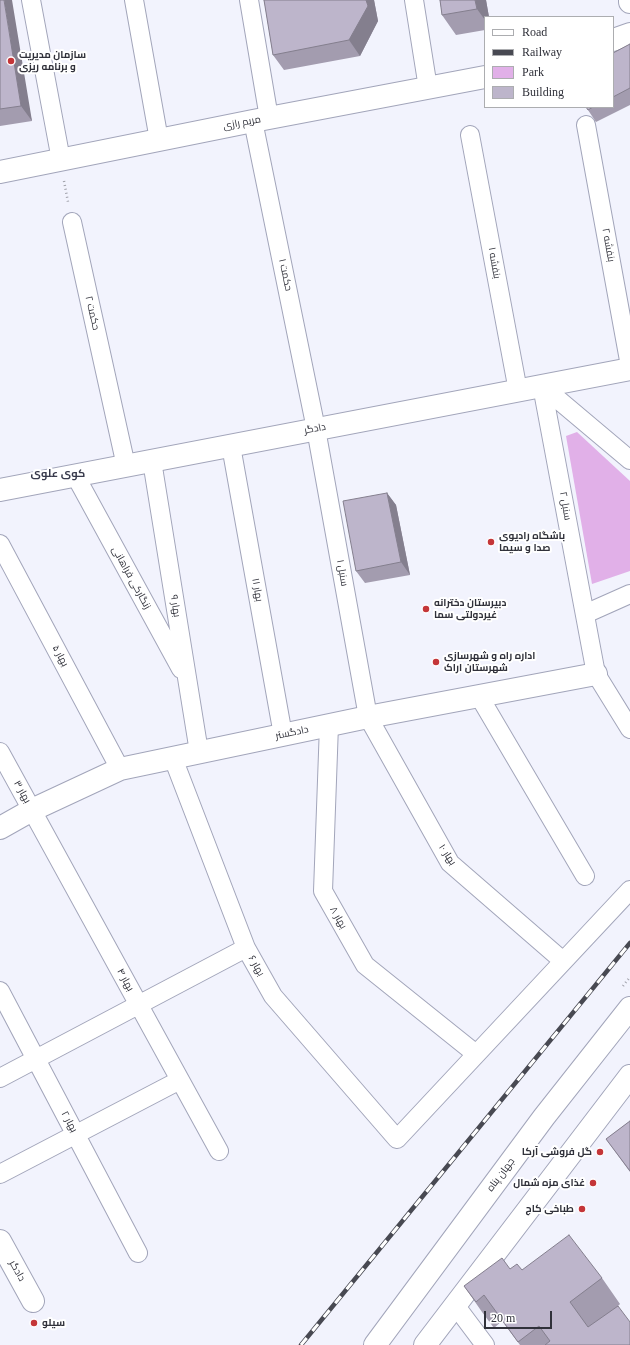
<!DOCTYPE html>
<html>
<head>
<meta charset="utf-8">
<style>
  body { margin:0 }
  #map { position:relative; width:630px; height:1345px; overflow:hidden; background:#f2f3fd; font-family:"Times New Roman",serif }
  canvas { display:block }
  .legend { position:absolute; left:484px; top:16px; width:130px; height:92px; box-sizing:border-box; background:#fff; border:1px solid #acadb0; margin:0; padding:5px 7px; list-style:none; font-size:12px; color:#30313a }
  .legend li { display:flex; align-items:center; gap:8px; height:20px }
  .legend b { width:20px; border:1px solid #acadb0 }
  .scale { position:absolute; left:484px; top:1311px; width:68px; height:18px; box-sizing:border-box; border:2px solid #30313a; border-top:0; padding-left:5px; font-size:12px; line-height:14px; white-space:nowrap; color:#30313a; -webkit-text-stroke:3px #fff; paint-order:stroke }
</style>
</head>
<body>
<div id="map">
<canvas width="630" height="1345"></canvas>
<ul class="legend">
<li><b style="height:5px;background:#fff"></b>Road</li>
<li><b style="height:5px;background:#484952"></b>Railway</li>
<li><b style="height:11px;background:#e1b0e8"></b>Park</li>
<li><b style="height:11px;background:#bdb5cb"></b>Building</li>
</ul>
<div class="scale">20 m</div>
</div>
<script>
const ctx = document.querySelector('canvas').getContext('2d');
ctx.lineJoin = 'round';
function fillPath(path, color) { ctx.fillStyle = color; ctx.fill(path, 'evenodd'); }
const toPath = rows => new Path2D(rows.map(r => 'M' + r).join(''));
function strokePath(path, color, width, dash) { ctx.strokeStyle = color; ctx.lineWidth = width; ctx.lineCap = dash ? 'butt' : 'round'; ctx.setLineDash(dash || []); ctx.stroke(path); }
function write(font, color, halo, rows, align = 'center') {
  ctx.font = font + ' "Times New Roman",Cairo,serif'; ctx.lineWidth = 4; ctx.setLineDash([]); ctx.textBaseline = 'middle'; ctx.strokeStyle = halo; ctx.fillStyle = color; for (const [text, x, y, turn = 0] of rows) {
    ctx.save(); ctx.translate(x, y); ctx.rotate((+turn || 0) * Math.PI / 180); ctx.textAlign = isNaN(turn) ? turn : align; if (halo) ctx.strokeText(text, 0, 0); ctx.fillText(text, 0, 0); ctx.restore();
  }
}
fillPath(toPath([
  [577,432,630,481,630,571,592,584,566,436]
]), '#e1b0e8');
const street = toPath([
  [31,0,61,160],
  [134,0,159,140],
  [249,0,269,118],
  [414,0,428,88],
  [253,121,316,429,368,717,450,863,563,961],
  [586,125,630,366],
  [470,135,518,391],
  [72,222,126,466],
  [542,386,596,674,630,729],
  [542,386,630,460],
  [231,446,283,735],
  [152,461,199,752],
  [75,475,181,669],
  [0,544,120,769],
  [585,614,630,594],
  [479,696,585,876],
  [329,725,323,891,365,965,476,1054],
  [0,752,219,1151],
  [173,758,246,948,273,996,397,1139,630,890],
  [0,991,138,1253],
  [0,1078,246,948],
  [0,1174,180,1080],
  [455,1305,485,1345]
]);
const secondary = toPath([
  [630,0,630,2],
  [613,40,630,34],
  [0,172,253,121,485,77],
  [0,490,630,369],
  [0,828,32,810,120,769,368,717,596,674],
  [0,1241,33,1301],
  [375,1345,544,1117,630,1008],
  [425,1345,630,1076]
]);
strokePath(street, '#a2a5ba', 20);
strokePath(secondary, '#a2a5ba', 24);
strokePath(toPath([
  [64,181,68,202],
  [623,986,630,977]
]), '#a0a1aa', 2.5, [1, 3]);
strokePath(street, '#fff', 18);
strokePath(secondary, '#fff', 22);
const rail = toPath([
  [301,1345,630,943]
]);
strokePath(rail, '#484952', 4.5);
strokePath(rail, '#fff', 3, [9]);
fillPath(toPath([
  [0,0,32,121,0,126],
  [264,0,374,0,378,21,360,56,284,70,273,55],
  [440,0,486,0,489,17,485,17,485,30,456,35,442,15],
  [630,44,630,105,596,122,586,107,613,107,613,53],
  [387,493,396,505,410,575,365,583,356,571],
  [630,1121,630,1172,606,1139],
  [510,1269,602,1278,620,1304,618,1306,630,1345,520,1345,502,1321,494,1328,482,1312,464,1286]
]), '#a39caf');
fillPath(toPath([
  [4,0,12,0,32,121,21,106],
  [366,0,374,0,378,21,360,56,349,40],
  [475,0,486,0,489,17,485,17,485,20,477,9],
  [387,493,396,505,410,575,401,562]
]), '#847f8e');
const building = toPath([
  [0,0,4,0,21,106,0,109,0,0],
  [264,0,366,0,368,6,349,40,273,55,264,0],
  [440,0,475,0,477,9,442,15,440,0],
  [630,44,630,88,613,97,613,53,630,44],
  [586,107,593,107,588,110,586,107],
  [387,493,401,562,356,571,343,501,387,493],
  [630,1121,630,1171,606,1139,630,1121],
  [569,1235,602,1278,570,1302,588,1327,618,1306,630,1322,630,1345,545,1345,550,1341,539,1326,518,1342,484,1295,476,1302,464,1286,502,1258,510,1269,517,1264,522,1270,569,1235]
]);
fillPath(building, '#bdb5cb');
strokePath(building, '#847f8e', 1);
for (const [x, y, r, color] of [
  [11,61,4,"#c43538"],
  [491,542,4,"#c43538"],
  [426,609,4,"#c43538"],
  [436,662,4,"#c43538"],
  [600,1152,4,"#c43538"],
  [593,1183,4,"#c43538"],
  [582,1209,4,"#c43538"],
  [34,1323,4,"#c43538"]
]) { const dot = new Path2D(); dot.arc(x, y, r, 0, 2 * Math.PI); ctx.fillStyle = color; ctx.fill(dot); strokePath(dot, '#fff', 1.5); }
write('bold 10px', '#30313a', '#fff', [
  ["سازمان مدیریت",19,55],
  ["و برنامه ریزی",19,67],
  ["باشگاه رادیوی",499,536],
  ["صدا و سیما",499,548],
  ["دبیرستان دخترانه",434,603],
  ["غیردولتی سما",434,615],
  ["اداره راه و شهرسازی",444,656],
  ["شهرستان اراک",444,668],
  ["گل فروشی آرکا",592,1152,"right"],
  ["غذای مزه شمال",585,1183,"right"],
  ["طباخی کاج",574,1209,"right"],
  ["سیلو",42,1323]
], 'left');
write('10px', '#30313a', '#fff', [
  ["مریم رازی",242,123,-11],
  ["بنفشه ۲",608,245,80],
  ["بنفشه ۱",494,263,80],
  ["حکمت ۱",285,275,78],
  ["حکمت ۲",92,313,77],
  ["دادگر",315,429,-11],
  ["سنبل ۲",565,506,80],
  ["سنبل ۱",342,573,80],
  ["زنگارکی فراهانی",131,578,61],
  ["بهار ۱۱",257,590,80],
  ["بهار ۹",175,606,81],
  ["بهار ۵",60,656,62],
  ["دادگستر",292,733,-12],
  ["بهار ۳",22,792,61],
  ["بهار ۱۰",447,855,56],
  ["بهار ۸",338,918,60],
  ["بهار ۶",256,966,60],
  ["بهار ۴",125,980,61],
  ["بهار ۲",69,1122,62],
  ["جهان پناه",501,1175,-53],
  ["دادگر",17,1271,61]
]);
write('bold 11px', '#383a4c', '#fff', [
  ["کوی علوی",58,474]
]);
</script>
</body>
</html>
